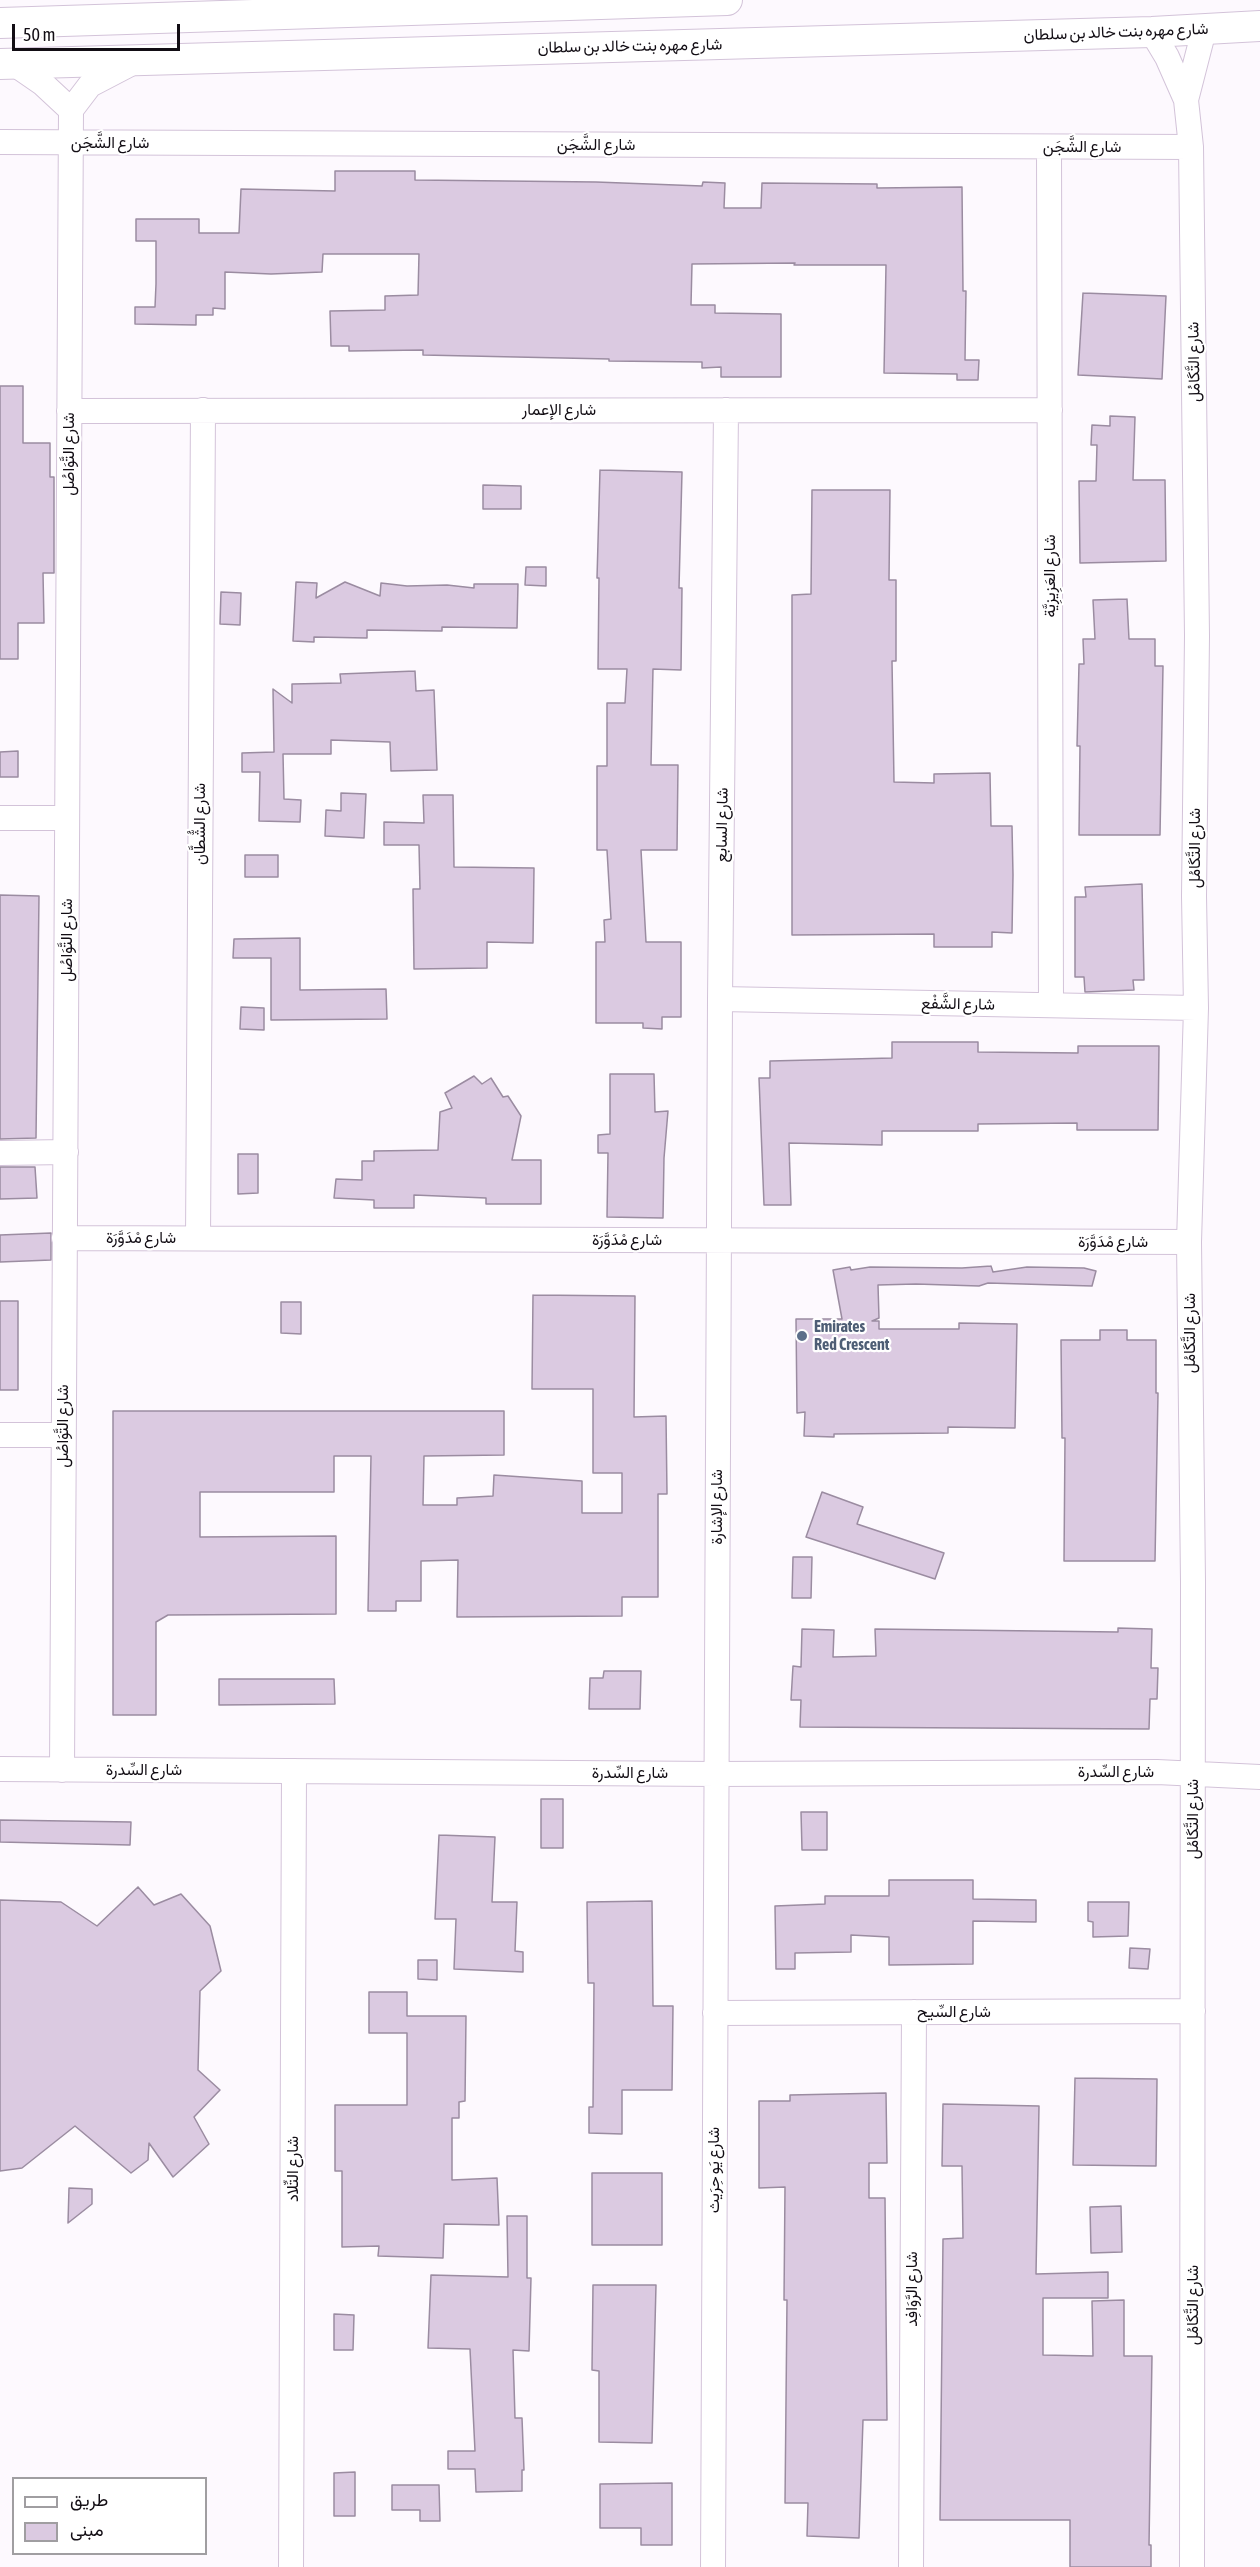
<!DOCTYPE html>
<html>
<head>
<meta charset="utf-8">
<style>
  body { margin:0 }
  #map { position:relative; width:1260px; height:2567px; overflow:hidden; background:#fdf9fe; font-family:"Asap Condensed",Vazirmatn,sans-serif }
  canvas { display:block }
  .legend { position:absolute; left:12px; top:2477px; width:195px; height:78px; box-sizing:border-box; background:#fff; border:2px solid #a09ea1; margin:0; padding:8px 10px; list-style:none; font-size:18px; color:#120d14 }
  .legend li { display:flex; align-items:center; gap:12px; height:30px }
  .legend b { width:30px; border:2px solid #a09ea1 }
  .scale { position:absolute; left:12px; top:24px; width:168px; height:27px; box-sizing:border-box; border:3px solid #120d14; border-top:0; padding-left:8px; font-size:18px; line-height:21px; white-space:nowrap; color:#120d14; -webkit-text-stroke:4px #fff; paint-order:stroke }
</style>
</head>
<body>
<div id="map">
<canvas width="1260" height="2567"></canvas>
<ul class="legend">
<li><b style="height:8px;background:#fff"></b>طريق</li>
<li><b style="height:16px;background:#dbcae1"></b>مبنى</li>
</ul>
<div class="scale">50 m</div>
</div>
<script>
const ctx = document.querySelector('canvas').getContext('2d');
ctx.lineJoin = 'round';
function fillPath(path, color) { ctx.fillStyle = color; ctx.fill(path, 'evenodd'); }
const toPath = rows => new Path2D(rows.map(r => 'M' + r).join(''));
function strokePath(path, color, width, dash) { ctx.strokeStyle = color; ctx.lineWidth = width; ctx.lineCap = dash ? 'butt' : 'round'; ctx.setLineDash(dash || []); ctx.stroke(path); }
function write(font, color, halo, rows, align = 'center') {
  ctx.font = font + ' "Asap Condensed",Vazirmatn,sans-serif'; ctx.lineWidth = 4.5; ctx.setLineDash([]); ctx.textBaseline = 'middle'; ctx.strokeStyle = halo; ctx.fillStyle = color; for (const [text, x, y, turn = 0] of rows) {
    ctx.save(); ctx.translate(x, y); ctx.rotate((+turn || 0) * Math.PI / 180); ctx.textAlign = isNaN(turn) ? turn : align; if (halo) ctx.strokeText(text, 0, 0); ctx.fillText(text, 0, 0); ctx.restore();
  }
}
const building = toPath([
  [335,171,415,171,415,180,596,182,702,186,703,182,725,183,724,208,761,208,762,183,877,184,877,188,962,187,963,291,966,291,965,360,979,360,978,380,957,380,957,374,884,373,886,265,794,265,795,263,692,264,691,305,715,305,715,313,781,314,781,377,721,377,721,367,702,368,702,362,609,361,609,359,423,355,423,350,349,351,349,346,331,346,330,311,385,310,385,296,418,295,419,254,323,254,322,272,271,274,225,272,225,309,213,308,213,315,196,315,196,325,135,324,135,307,155,307,156,284,156,241,136,241,136,219,199,219,199,233,239,233,241,189,335,191,335,171],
  [1083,293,1166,296,1162,379,1078,375,1083,293],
  [0,386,23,386,23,443,50,443,50,477,54,477,54,573,43,573,44,623,18,623,18,659,0,659,0,386],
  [1110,416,1135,417,1133,480,1165,480,1166,561,1080,563,1079,481,1096,481,1097,445,1091,445,1092,425,1110,426,1110,416],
  [600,470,682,472,679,588,682,588,681,670,653,669,651,765,678,765,677,850,641,850,646,942,681,942,681,1017,662,1017,662,1029,643,1028,643,1023,596,1023,596,942,605,942,604,920,611,919,607,850,597,850,597,766,607,766,607,703,625,703,627,669,598,669,599,578,597,578,600,470],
  [483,485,521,486,521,509,483,509,483,485],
  [812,490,890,490,889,580,896,580,896,661,892,661,894,782,934,783,934,774,990,773,991,826,1012,826,1013,875,1012,933,992,932,992,947,934,947,934,934,792,935,792,595,811,594,812,490],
  [526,567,546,567,546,586,525,585,526,567],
  [296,582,317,583,316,598,345,582,380,596,381,583,407,586,447,585,474,588,474,584,518,584,517,628,442,627,442,631,367,630,367,638,314,637,314,642,293,641,296,582],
  [221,592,241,593,240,625,220,624,221,592],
  [1127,599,1129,639,1155,639,1155,666,1163,666,1160,835,1079,835,1080,746,1077,746,1079,664,1084,664,1083,639,1095,639,1093,600,1127,599],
  [415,671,416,691,434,690,437,770,391,771,390,742,331,740,331,754,283,754,284,799,301,800,300,822,259,821,260,772,242,772,242,753,274,752,273,689,292,703,292,684,341,683,340,674,415,671],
  [18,751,18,777,0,777,0,752,18,751],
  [341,793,366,794,364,838,325,836,326,810,341,811,341,793],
  [423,795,453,795,454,867,534,868,533,943,487,942,487,968,414,969,413,889,420,889,419,845,384,845,384,822,424,823,423,795],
  [245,855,278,855,278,877,245,877,245,855],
  [1142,884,1144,980,1133,980,1134,990,1085,992,1084,977,1075,977,1075,897,1086,897,1085,887,1142,884],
  [0,895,39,896,36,1138,0,1139,0,895],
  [300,938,300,990,386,989,387,1019,271,1020,271,958,233,958,234,939,300,938],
  [241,1007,264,1008,264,1030,240,1029,241,1007],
  [892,1042,978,1042,978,1052,1078,1053,1078,1046,1159,1046,1158,1130,1077,1130,1077,1123,978,1124,978,1131,882,1131,882,1145,789,1143,791,1205,764,1205,759,1078,770,1078,770,1061,892,1058,892,1042],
  [610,1074,654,1074,655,1112,668,1111,664,1158,663,1218,607,1217,608,1153,598,1153,598,1135,610,1134,610,1074],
  [474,1076,482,1084,491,1078,503,1097,508,1096,521,1116,512,1160,541,1160,541,1204,486,1204,486,1198,414,1195,414,1208,374,1208,374,1200,334,1198,336,1179,362,1180,362,1161,374,1161,374,1151,438,1150,440,1112,452,1108,445,1093,474,1076],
  [238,1154,258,1154,258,1193,238,1194,238,1154],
  [0,1167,35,1167,37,1198,0,1199,0,1167],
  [51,1233,51,1260,0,1262,0,1235,51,1233],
  [991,1266,993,1272,1027,1267,1084,1268,1096,1271,1092,1286,988,1283,979,1286,916,1284,878,1285,879,1318,872,1321,879,1321,879,1329,959,1329,959,1323,1017,1324,1015,1428,948,1427,948,1433,834,1434,834,1437,804,1436,805,1412,797,1413,796,1319,842,1319,833,1270,850,1267,851,1270,870,1267,962,1268,991,1266],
  [533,1295,635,1296,634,1417,666,1416,667,1494,658,1494,658,1597,622,1597,622,1616,457,1617,458,1560,421,1561,421,1601,396,1601,396,1611,368,1611,371,1456,334,1456,334,1492,200,1492,200,1537,336,1536,336,1614,168,1615,156,1622,156,1715,113,1715,113,1411,504,1411,504,1455,424,1456,423,1505,457,1505,457,1498,493,1496,494,1475,582,1481,582,1513,622,1513,622,1473,593,1473,593,1389,532,1389,533,1295],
  [0,1301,18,1301,18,1390,0,1390,0,1301],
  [281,1302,301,1302,301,1334,281,1333,281,1302],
  [1100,1330,1127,1330,1127,1340,1156,1340,1156,1393,1158,1393,1155,1561,1064,1561,1065,1438,1062,1438,1061,1340,1100,1340,1100,1330],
  [822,1492,863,1507,857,1524,944,1553,935,1579,806,1537,822,1492],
  [793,1557,812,1557,811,1598,792,1598,793,1557],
  [1118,1628,1152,1629,1151,1668,1158,1668,1157,1699,1150,1699,1149,1729,800,1727,801,1700,791,1700,793,1666,801,1667,802,1629,834,1630,833,1657,876,1656,875,1629,1118,1632,1118,1628],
  [604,1671,641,1671,640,1709,589,1709,590,1678,603,1678,604,1671],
  [219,1679,334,1679,335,1704,219,1705,219,1679],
  [541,1799,563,1799,563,1848,541,1848,541,1799],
  [801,1812,827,1812,827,1850,802,1850,801,1812],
  [0,1820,131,1822,130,1845,0,1842,0,1820],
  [439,1835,495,1837,492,1902,517,1902,515,1951,523,1952,523,1972,454,1969,456,1919,435,1919,439,1835],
  [889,1880,973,1880,973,1899,1036,1900,1036,1922,973,1921,973,1964,889,1965,889,1937,851,1935,851,1952,795,1953,795,1969,776,1969,775,1906,825,1904,825,1896,889,1896,889,1880],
  [138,1887,154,1905,181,1894,210,1926,221,1971,200,1991,198,2070,220,2090,194,2117,209,2144,173,2177,149,2143,148,2160,131,2173,75,2126,22,2168,0,2171,0,1900,61,1902,97,1926,138,1887],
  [652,1901,653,2006,673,2006,672,2090,622,2090,622,2134,589,2133,589,2107,593,2107,594,1983,588,1983,587,1902,652,1901],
  [1088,1902,1129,1902,1128,1936,1093,1937,1093,1922,1088,1921,1088,1902],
  [1130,1948,1150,1949,1148,1969,1129,1968,1130,1948],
  [418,1960,437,1960,437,1980,418,1979,418,1960],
  [369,1992,407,1992,407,2016,466,2016,465,2101,459,2102,459,2118,452,2118,452,2180,497,2178,499,2225,444,2224,443,2258,378,2256,379,2246,342,2247,342,2171,335,2171,335,2105,407,2105,407,2033,369,2033,369,1992],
  [1075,2078,1157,2079,1156,2166,1073,2165,1075,2078],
  [886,2093,887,2163,869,2163,869,2198,885,2198,887,2420,863,2420,859,2538,807,2536,808,2503,785,2503,787,2300,784,2300,785,2187,759,2188,759,2101,790,2101,790,2095,886,2093],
  [943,2104,1039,2106,1036,2274,1108,2272,1108,2298,1043,2298,1043,2355,1093,2356,1092,2301,1124,2300,1124,2356,1152,2356,1149,2545,1151,2545,1151,2567,1070,2567,1070,2520,940,2520,943,2239,963,2238,962,2166,942,2166,943,2104],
  [592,2173,662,2173,662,2245,592,2245,592,2173],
  [69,2188,92,2189,92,2204,68,2223,69,2188],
  [1121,2206,1122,2252,1091,2253,1090,2207,1121,2206],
  [507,2216,527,2216,527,2278,531,2278,529,2351,513,2350,515,2418,522,2418,524,2470,522,2470,522,2491,476,2492,475,2469,448,2469,448,2451,475,2451,470,2349,428,2348,431,2275,508,2277,507,2216],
  [593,2285,656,2285,652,2443,599,2442,599,2371,592,2370,593,2285],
  [334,2314,354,2315,353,2350,334,2350,334,2314],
  [355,2472,355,2516,334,2516,334,2473,355,2472],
  [672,2483,672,2545,641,2545,641,2528,600,2528,600,2484,672,2483],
  [392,2485,439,2485,440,2521,420,2521,420,2510,392,2510,392,2485]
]);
fillPath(building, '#dbcae1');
strokePath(building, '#9b8ca1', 1.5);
const minor = toPath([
  [1152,32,1167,57,1186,100,1191,147,1197,636,1194,896,1196,1008,1189,1242,1193,1582,1192,2567],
  [13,63,42,83,71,110],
  [1186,100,1204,30],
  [0,142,1191,147],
  [1049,147,1051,1005],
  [69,411,1050,410],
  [0,818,67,818],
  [720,999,1196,1008],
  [0,1153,66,1152],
  [64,1238,1189,1242],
  [198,1238,203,410],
  [0,1435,63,1435],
  [0,1769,716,1774,1157,1772,1260,1777],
  [62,1770,71,110,90,85,136,61],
  [715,2013,1193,2011],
  [291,2567,294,1771],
  [713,2567,720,999,726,410],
  [911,2567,914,2012]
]);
const tertiary = toPath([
  [0,23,727,0],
  [0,64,1152,32,1260,26]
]);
strokePath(minor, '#d3c3d9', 26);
strokePath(tertiary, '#d3c3d9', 32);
strokePath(minor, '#fff', 24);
strokePath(tertiary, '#fff', 30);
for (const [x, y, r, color] of [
  [802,1336,6,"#5c6f8a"]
]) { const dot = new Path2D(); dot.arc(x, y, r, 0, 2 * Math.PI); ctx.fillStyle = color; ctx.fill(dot); strokePath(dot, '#fff', 2); }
write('16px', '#120d14', '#fff', [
  ["شارع مهره بنت خالد بن سلطان",1116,32,-2],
  ["شارع مهره بنت خالد بن سلطان",630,46,-1],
  ["شارع الشَّجَن",110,143],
  ["شارع الشَّجَن",596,145],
  ["شارع الشَّجَن",1082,147],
  ["شارع التَّكَامُل",1194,362,-91],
  ["شارع الإعمار",559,410],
  ["شارع التَّوَاصُل",69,454,-90],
  ["شارع العَزِيزِيَّة",1050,576,-90],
  ["شارع الشُّطَّان",200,824,-90],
  ["شارع السابع",722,825,-89],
  ["شارع التَّكَامُل",1195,848,-90],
  ["شارع التَّوَاصُل",67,940,-90],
  ["شارع الشَّفْع",958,1004,1],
  ["شارع مْدَوَّرَة",141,1238],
  ["شارع مْدَوَّرَة",627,1240],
  ["شارع مْدَوَّرَة",1113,1242],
  ["شارع التَّكَامُل",1190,1333,-90],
  ["شارع التَّوَاصُل",63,1426,-90],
  ["شارع الإشارة",717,1507,-90],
  ["شارع السِّدرة",144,1770],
  ["شارع السِّدرة",1116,1772],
  ["شارع السِّدرة",630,1773],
  ["شارع التَّكَامُل",1193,1819,-90],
  ["شارع السِّيح",954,2012],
  ["شارع التِّلاد",293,2169,-90],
  ["شارع يَو حِرَيث",714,2170,-90],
  ["شارع الرَّوَافِد",912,2289,-90],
  ["شارع التَّكَامُل",1193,2305,-90]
]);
write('bold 16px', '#4e5e75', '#fff', [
  ["Emirates",814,1327],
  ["Red Crescent",814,1345]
], 'left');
</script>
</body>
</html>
